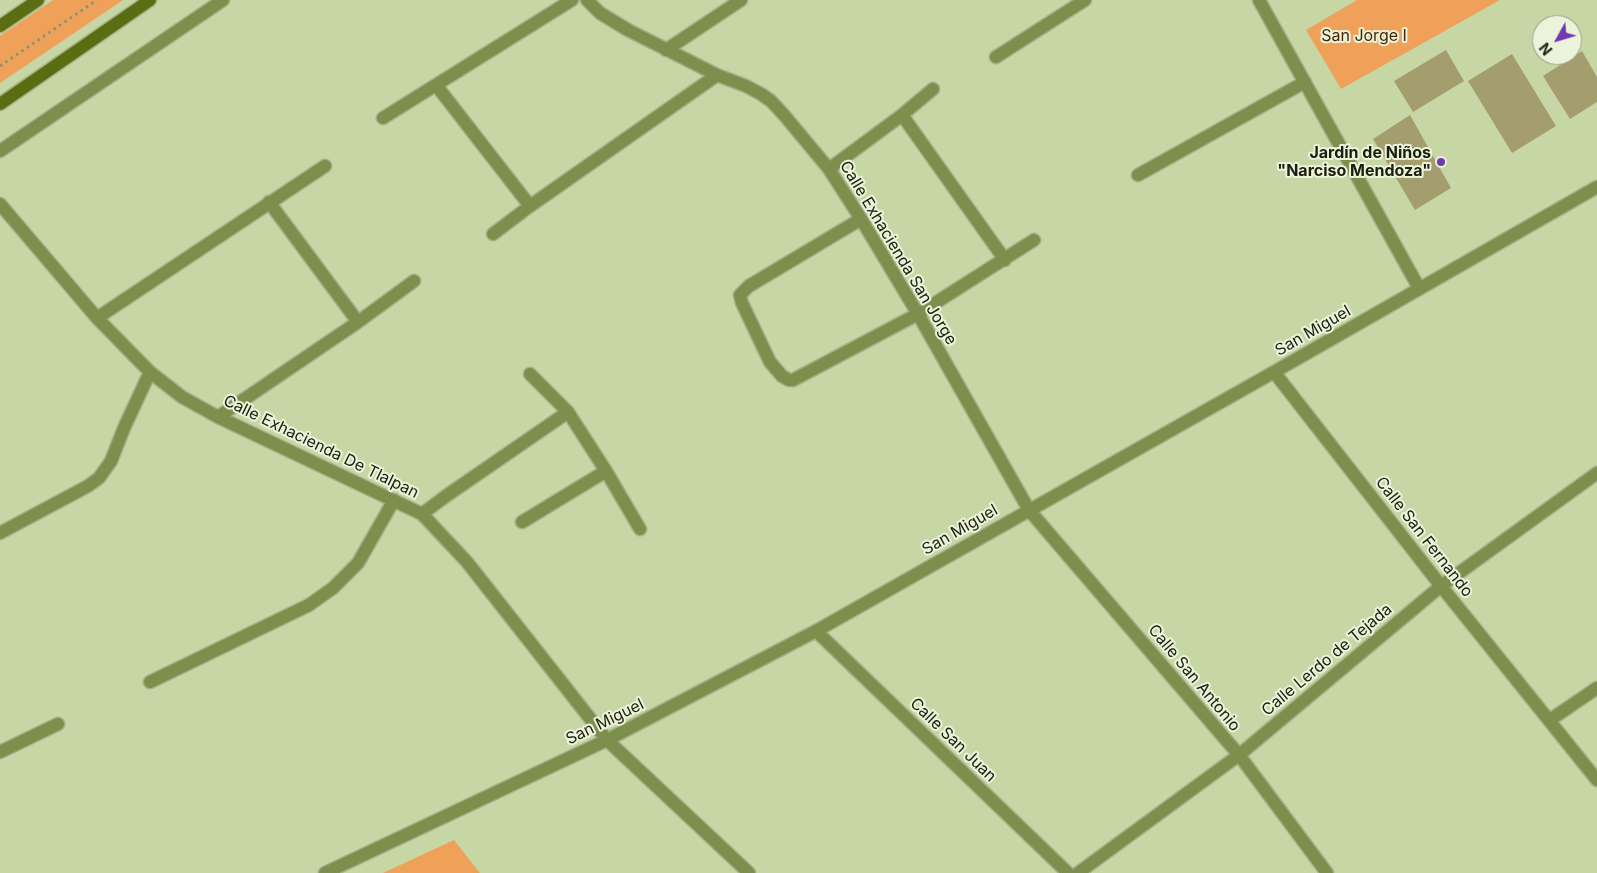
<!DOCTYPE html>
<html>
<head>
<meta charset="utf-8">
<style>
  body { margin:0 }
  #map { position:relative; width:1597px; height:873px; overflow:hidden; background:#c7d6a5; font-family:Inter,sans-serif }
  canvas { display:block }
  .north { position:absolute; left:1532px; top:15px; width:50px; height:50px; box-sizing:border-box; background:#ebf3da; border:1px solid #979e88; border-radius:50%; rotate:231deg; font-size:14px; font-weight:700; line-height:20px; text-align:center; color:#1a1f0d }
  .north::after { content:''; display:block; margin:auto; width:18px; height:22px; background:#7039af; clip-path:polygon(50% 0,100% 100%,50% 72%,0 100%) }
</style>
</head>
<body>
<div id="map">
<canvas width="1597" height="873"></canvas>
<div class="north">N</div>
</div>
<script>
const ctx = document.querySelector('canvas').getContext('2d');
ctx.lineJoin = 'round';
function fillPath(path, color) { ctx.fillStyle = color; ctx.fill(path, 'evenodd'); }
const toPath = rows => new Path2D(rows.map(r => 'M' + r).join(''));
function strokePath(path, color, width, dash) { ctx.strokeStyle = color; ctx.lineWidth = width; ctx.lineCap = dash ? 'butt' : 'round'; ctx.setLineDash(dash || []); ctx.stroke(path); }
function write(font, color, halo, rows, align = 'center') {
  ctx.font = font + ' Inter,sans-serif'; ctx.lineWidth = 4; ctx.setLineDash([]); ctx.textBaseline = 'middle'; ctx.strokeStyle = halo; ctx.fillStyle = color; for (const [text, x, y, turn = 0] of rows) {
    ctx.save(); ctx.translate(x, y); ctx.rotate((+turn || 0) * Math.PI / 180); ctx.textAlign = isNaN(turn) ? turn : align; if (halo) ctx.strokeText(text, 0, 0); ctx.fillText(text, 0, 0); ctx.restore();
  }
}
fillPath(toPath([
  [53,0,123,0,0,83,0,36],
  [1357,0,1500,0,1341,89,1306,30],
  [454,840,480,873,383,873]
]), '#f0a159');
fillPath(toPath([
  [1446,50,1464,81,1413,112,1394,81],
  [1582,51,1597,77,1597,102,1570,119,1543,76],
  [1512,54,1556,126,1512,153,1468,81],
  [1410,115,1451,188,1415,210,1373,139]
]), '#a49d6d');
const minor = toPath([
  [587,0,600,13,628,30,717,75,746,86,761,94,771,101,784,115,829,169,861,219,918,314,1029,510,1239,755,1327,873],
  [1259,0,1419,288],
  [666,50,741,0],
  [996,57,1085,0],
  [436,85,530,206],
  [902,115,1005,260],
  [383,118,572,0],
  [0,151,223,0],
  [829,169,902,115,933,89],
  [1138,175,1305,82],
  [269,202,358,322],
  [0,204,97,318,150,372,182,397,218,417,422,514,467,562,607,740,749,873],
  [861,219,749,286,740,295,742,303,770,362,782,376,789,380,793,380,918,314,1034,240],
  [493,234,530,206,717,75],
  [97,318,325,166],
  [1274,372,1441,586,1597,780],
  [530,374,568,412,606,471,640,529],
  [218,417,358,322,414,281],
  [422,514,446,496,568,412],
  [522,522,606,471],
  [0,533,88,486,99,478,111,461,124,428,150,372],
  [816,631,1068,873],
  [150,682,309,605,333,588,358,563,394,500],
  [1550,720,1597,688],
  [0,752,58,724],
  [325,873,607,740,816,631,1274,372,1597,187],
  [1078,873,1239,755,1441,586,1597,473]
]);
const secondary = toPath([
  [0,26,38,0],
  [0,104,150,0]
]);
strokePath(minor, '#a4b187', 15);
strokePath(secondary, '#a4b187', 15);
strokePath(toPath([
  [0,66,97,0]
]), '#8a956f', 3, [2.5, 4]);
strokePath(minor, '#7d8f4c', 12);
strokePath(secondary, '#5a6d11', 12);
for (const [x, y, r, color] of [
  [1441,162,5,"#7039af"]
]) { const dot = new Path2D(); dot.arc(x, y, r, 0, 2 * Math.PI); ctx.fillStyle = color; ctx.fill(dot); strokePath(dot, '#ebf3da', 2); }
write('16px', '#482500', '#ebf3da', [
  ["San Jorge I",1364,36]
]);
write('bold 16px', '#1a1f0d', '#ebf3da', [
  ["Jardín de Niños",1431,153],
  ["\"Narciso Mendoza\"",1431,171]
], 'right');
write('16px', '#1a1f0d', '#ebf3da', [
  ["Calle Exhacienda San Jorge",898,253,59],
  ["San Miguel",1313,331,-30],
  ["Calle Exhacienda De Tlalpan",321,447,26],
  ["San Miguel",960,530,-30],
  ["Calle San Fernando",1424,537,52],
  ["Calle Lerdo de Tejada",1327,660,-40],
  ["Calle San Antonio",1194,678,50],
  ["San Miguel",605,722,-26],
  ["Calle San Juan",953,740,44]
]);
</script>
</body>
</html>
